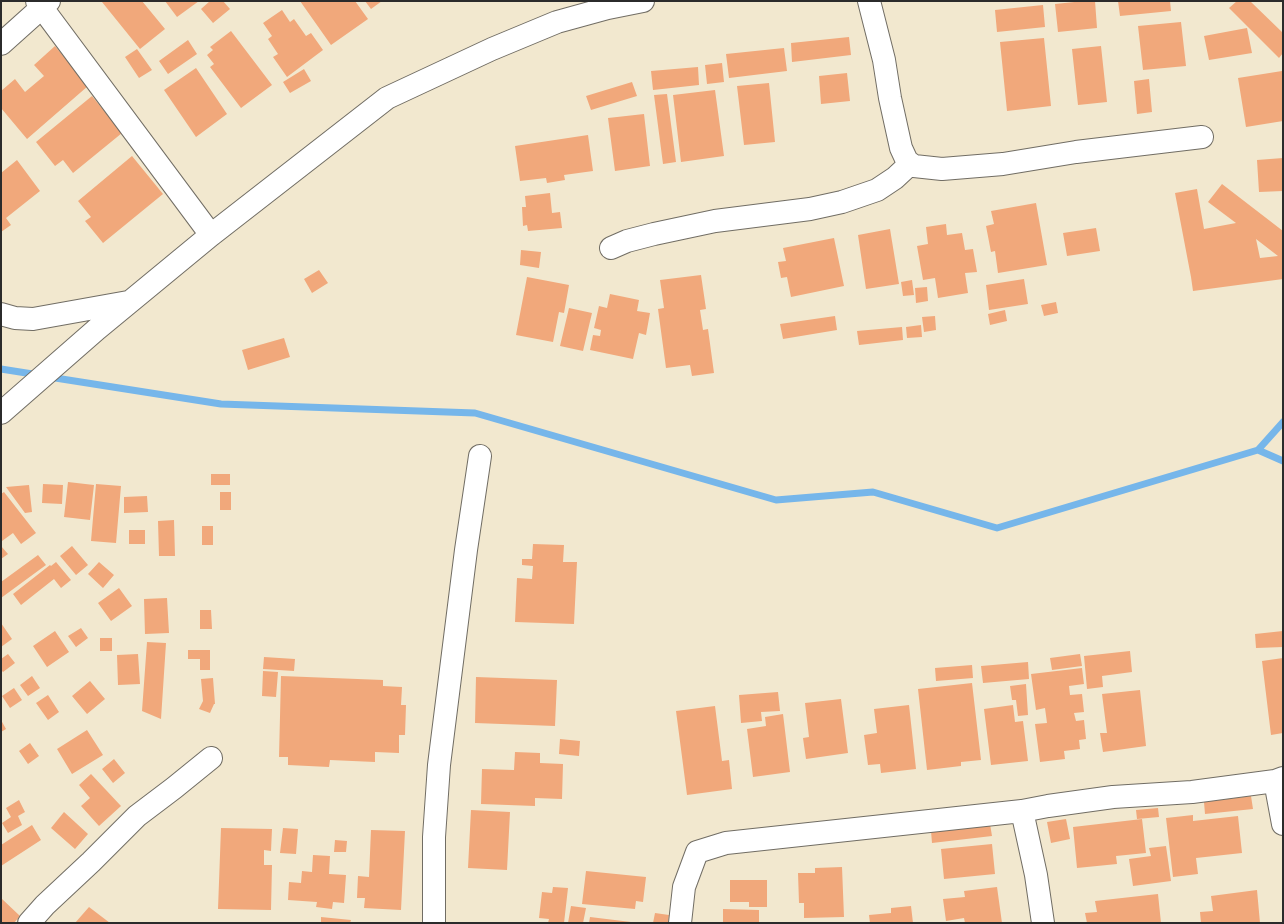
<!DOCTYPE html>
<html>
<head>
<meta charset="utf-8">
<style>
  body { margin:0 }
  #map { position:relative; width:1284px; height:924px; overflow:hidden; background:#f2e8cf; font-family:Mynerve,sans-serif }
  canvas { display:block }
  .frame { position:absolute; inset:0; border:2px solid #2b2b2b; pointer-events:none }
</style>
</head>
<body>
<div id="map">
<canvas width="1284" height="924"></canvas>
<div class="frame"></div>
</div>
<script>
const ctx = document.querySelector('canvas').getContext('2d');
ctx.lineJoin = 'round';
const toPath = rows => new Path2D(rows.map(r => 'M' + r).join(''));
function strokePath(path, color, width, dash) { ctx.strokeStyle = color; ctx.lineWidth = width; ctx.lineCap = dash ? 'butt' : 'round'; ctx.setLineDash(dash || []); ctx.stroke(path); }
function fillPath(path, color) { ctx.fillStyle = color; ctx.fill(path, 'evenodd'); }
strokePath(toPath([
  [1,369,39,375],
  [49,377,221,404,475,413,776,500,873,492,997,528,1258,450,1283,422],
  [1258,450,1283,461]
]), '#76b6ea', 7);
fillPath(toPath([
  [103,1,142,1,165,29,140,49,102,2],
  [165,1,199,1,177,17],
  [210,1,223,1,230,9,213,23,201,9],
  [300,1,355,1,368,19,331,45],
  [365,1,382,1,371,9],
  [1084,1,1095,1,1097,28,1058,32,1055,4],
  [1118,1,1170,1,1171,11,1120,16],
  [1237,1,1250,1,1283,33,1283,53,1279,58,1229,8],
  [1043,5,1045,27,997,32,995,10],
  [282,10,290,22,294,19,306,36,311,33,323,50,287,77,273,57,278,54,268,39,272,36,263,23],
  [1181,22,1186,66,1143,70,1138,26],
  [1247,28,1252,53,1209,60,1204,36],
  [231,31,272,85,241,108,210,67,214,64,207,55,213,50,210,47],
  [849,37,851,55,792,62,791,43],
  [1044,38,1051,106,1007,111,1000,42],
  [188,40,197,54,168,74,159,61],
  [55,46,88,86,27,139,1,108,1,91,15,79,25,92,44,76,34,65],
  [1101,46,1107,102,1078,105,1072,49],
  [784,48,787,71,729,78,726,54],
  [137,49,152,70,139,78,125,57],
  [722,63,724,82,707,84,705,65],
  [698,67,699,85,653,90,651,71],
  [196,68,227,114,196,137,164,90],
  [304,69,311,81,290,93,283,82],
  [1282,71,1283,79,1283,121,1246,127,1238,78],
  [847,73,850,101,821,104,819,76],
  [1149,79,1152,112,1137,114,1134,81],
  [632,82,637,96,591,110,586,96],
  [769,83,775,142,744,145,737,86],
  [715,90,724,156,681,162,673,95],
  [667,94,676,162,663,164,654,95],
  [92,96,122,133,73,173,63,160,55,166,36,142],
  [644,114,650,166,615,171,608,118],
  [588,135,593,171,564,175,565,180,547,183,546,178,520,181,515,146],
  [132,156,163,194,103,243,85,221,91,217,78,201],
  [1283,158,1283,191,1259,192,1257,160],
  [17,160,40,191,6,218,11,225,1,232,1,173],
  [1222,184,1283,231,1283,279,1193,291,1191,277,1175,193,1197,189,1204,229,1236,223,1208,202],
  [1256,239,1278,256,1260,258],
  [550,193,552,213,560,212,562,228,528,231,527,225,523,226,522,207,526,207,525,196],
  [1036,203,1047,265,998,273,995,251,991,252,986,226,994,224,991,211],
  [946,224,947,235,962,233,965,250,973,249,977,272,965,273,968,293,938,298,935,278,923,280,917,246,928,244,926,227],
  [1096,228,1100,251,1067,256,1063,233],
  [890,229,899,284,866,289,858,235],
  [834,238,844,286,791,297,787,277,781,278,778,262,786,261,783,248],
  [521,250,541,252,539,268,520,265],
  [319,270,328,283,312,293,304,279],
  [701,275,706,309,700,310,703,330,708,329,714,373,692,376,690,365,666,368,658,309,664,308,660,280],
  [527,277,569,285,564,313,559,312,553,342,516,335],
  [1024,279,1028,304,989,310,986,285],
  [912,280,914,295,903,296,901,282],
  [927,287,928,301,916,303,915,288],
  [610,294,639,300,637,311,650,313,646,335,639,333,633,359,590,350,593,335,600,336,601,330,594,328,599,306,607,308],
  [1056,302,1058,313,1044,316,1041,305],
  [569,308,592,313,583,351,560,346],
  [1005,310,1007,321,990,325,988,314],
  [835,316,837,330,783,339,780,324],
  [935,316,936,330,924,332,922,317],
  [921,325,922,337,907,338,906,327],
  [902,327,903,340,859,345,857,331],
  [284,338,290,357,248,370,242,350],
  [211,474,230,474,230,485,211,485],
  [68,482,94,485,90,520,64,517],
  [43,484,63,485,62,504,42,503],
  [96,484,121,486,116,543,91,541],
  [29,485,32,512,25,513,6,487],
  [4,492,36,533,21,544,13,533,2,541,1,539,1,494],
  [220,492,231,492,231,510,220,510],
  [147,496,148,512,124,513,124,497],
  [174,520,175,556,159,556,158,521],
  [202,526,213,526,213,545,202,545],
  [129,530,145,530,145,544,129,544],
  [533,544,564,545,563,562,577,562,574,624,515,622,517,578,532,579,533,566,522,565,522,559,532,559],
  [1,546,8,554,1,559],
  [72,546,88,565,76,575,60,556],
  [38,555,46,565,1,598,1,582],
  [56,562,71,580,61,588,54,579,21,605,13,594,50,565,51,566],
  [99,562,114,575,103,588,88,574],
  [119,588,132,606,111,621,98,603],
  [167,598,169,633,145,634,144,599],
  [200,610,211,610,212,629,200,629],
  [1,623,12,639,1,647],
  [81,628,88,638,76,647,68,636],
  [55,631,69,652,47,667,33,646],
  [1283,631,1283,647,1256,648,1255,634],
  [100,638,112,638,112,651,100,651],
  [147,642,166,643,161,719,142,711],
  [188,650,210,650,210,670,200,670,200,659,188,659],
  [1130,651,1132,672,1102,676,1103,687,1087,689,1084,656],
  [8,654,15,663,3,672,1,670,1,659],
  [138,654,140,684,118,685,117,655],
  [1080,654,1082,666,1052,670,1050,658],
  [264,657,295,659,294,671,263,669],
  [1283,658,1283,733,1271,735,1262,661],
  [1028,662,1029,679,983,683,981,666],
  [972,665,973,678,936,681,935,668],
  [1082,668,1084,684,1069,686,1070,695,1082,694,1084,712,1074,713,1076,721,1084,720,1086,739,1079,740,1080,749,1064,751,1065,759,1040,762,1035,724,1047,723,1045,708,1036,710,1031,674],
  [263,671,278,672,276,697,262,696],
  [32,676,40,688,28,696,20,685],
  [281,676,383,680,383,686,402,687,401,705,406,705,405,735,399,735,399,753,375,752,375,762,330,760,329,767,288,765,288,757,279,757],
  [476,677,557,680,555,726,475,723],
  [213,678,215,704,214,704,210,713,199,709,203,701,201,679],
  [90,681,105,699,87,714,72,696],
  [972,683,981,760,961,762,961,766,927,770,918,689],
  [1026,684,1028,715,1018,716,1016,700,1012,700,1010,686],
  [14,688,22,700,10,708,2,696],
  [1140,690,1146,746,1103,752,1100,733,1107,733,1102,694],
  [778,692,780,711,761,712,762,721,741,723,739,695],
  [48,695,59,712,48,720,36,703],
  [841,699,848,753,806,759,803,738,809,737,805,703],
  [909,705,916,769,881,773,880,764,868,765,864,735,877,733,874,709],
  [1013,705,1015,722,1023,721,1028,761,991,765,984,709],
  [715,706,722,761,729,760,732,789,687,795,676,711],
  [783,714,790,772,753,777,747,729,766,726,765,717],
  [1,720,6,729,1,732],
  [87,730,103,755,72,774,57,749],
  [560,739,580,741,579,756,559,754],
  [30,743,39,756,28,764,19,751],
  [515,752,540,753,540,763,563,764,562,799,535,798,535,806,481,804,482,769,514,770],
  [114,759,125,773,113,783,102,769],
  [91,774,121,806,99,826,81,806,90,798,79,785],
  [1251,796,1253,809,1205,814,1204,802],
  [19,800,25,812,18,816,22,825,8,833,2,823,11,817,6,808],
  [1158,808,1159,817,1137,819,1136,810],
  [471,810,510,812,507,870,468,868],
  [64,812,88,834,75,849,51,828],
  [1193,815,1193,821,1238,816,1242,853,1196,858,1198,874,1173,877,1166,818],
  [1066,819,1070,839,1051,843,1047,822],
  [1142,819,1146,853,1116,856,1117,864,1077,868,1073,827],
  [990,824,992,836,932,843,931,831],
  [32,825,41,840,1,866,1,845],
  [221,828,272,829,271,851,264,850,264,865,272,865,271,910,218,909],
  [283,828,298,829,296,854,280,853],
  [371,830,405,831,401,910,364,908,365,898,357,898,358,876,369,877],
  [335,840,347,841,346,852,334,852],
  [992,844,995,874,944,879,941,849],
  [1166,846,1171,881,1133,886,1129,859,1151,856,1149,848],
  [313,855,330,856,329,874,346,875,344,903,333,902,332,909,316,907,317,902,288,900,289,882,301,883,302,871,312,872],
  [842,867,844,917,804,918,804,903,799,903,798,873,815,873,815,868],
  [586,871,646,877,643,902,636,901,635,909,582,904],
  [730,880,767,880,767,907,749,907,749,902,730,902],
  [553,887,568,888,564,923,548,923,549,919,539,918,542,892,552,893],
  [997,887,1002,923,965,923,964,918,946,921,943,899,965,897,964,891],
  [1257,890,1260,923,1201,923,1200,912,1213,911,1211,896],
  [1158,894,1161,923,1087,923,1085,913,1097,912,1095,901],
  [1,898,20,916,14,923,1,923],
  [571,906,586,908,583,923,568,923],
  [911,906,913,923,870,923,869,915,891,913,891,908],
  [89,907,110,923,75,923],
  [723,909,759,910,759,923,723,923],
  [655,913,669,915,668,923,653,923],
  [321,917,351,920,350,923,321,923],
  [590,917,631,922,630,923,589,923]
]), '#f1a87b');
const minor = toPath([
  [37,1,211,235],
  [869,1,884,60,890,98,901,148,907,161,914,166,942,169,1003,164,1076,152,1202,137],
  [1,44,49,1],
  [611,248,627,241,654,234,715,221,810,209,842,202,877,190,895,178,910,164],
  [1,314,15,318,33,319,128,302],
  [1,413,97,329,211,235,387,98,492,49,557,22,608,8,643,1],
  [1275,781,1283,824],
  [1022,811,1036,875,1043,923],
  [29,923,45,905,91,862,137,816,174,788,211,758],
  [434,923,434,837,439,765,466,550,480,456],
  [680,923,684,887,697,852,726,843,1022,811,1048,806,1113,797,1192,792,1275,781,1283,778]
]);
strokePath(minor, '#716d64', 24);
strokePath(minor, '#fff', 22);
</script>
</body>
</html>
